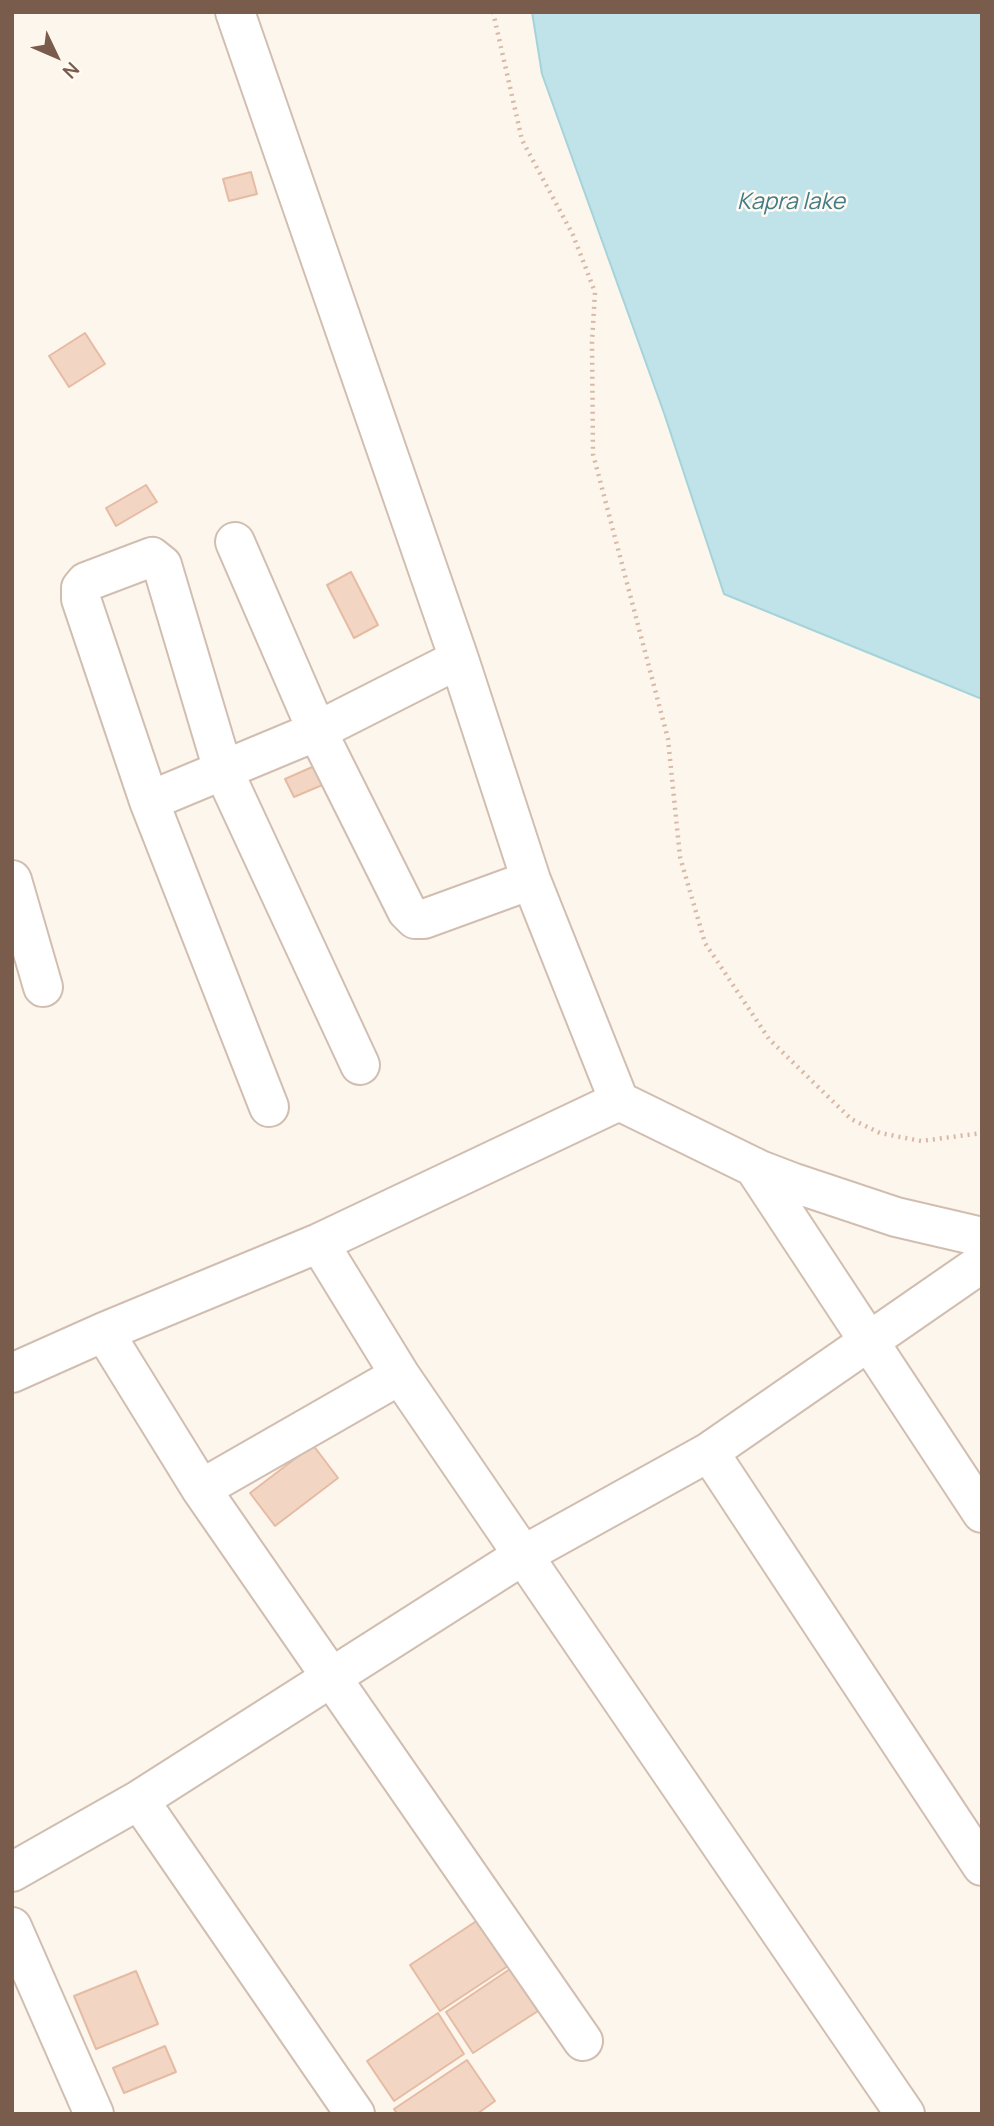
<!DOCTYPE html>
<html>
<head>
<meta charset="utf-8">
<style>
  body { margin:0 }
  #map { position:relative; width:994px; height:2126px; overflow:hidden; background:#fdf6ec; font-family:Manrope,sans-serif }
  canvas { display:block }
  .frame { position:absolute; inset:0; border:14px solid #7a5c4d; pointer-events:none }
  .north { position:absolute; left:21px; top:21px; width:70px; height:70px; -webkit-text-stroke:5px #fffaf3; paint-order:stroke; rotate:134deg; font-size:19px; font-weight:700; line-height:28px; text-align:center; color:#7a5c4d }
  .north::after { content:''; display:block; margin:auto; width:24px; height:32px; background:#7a5c4d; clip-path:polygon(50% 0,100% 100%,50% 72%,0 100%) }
</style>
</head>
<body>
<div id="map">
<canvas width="994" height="2126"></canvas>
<div class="frame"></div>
<div class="north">N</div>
</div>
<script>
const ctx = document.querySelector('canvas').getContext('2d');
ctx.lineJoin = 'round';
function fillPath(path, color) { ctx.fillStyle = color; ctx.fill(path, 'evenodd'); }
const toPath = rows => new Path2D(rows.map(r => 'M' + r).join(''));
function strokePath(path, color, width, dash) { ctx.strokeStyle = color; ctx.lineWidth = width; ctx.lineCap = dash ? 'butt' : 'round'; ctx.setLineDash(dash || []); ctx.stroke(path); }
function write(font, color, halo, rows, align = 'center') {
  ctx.font = font + ' Manrope,sans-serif'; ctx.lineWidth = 5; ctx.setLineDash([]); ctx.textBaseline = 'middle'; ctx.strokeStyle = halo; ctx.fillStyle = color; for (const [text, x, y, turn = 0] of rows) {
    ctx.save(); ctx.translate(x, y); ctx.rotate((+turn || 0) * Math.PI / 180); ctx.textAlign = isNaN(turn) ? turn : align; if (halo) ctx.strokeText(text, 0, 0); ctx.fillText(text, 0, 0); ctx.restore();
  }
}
const water = toPath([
  [532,12,982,12,982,699,724,594,664,413,542,74,532,12]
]);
fillPath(water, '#bfe3e8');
strokePath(water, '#a5d3da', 2);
const building = toPath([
  [251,172,257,194,229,201,223,179,251,172],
  [85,333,105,364,69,387,49,356,85,333],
  [146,485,157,502,116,526,106,508,146,485],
  [351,572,378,625,354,638,327,585,351,572],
  [319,764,327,783,294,797,285,779,319,764],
  [313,1445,338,1478,275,1526,250,1493,313,1445],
  [481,1918,511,1964,440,2011,410,1965,481,1918],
  [510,1969,538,2011,473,2053,446,2012,510,1969],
  [136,1971,158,2024,96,2049,74,1996,136,1971],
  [438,2013,464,2054,394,2101,367,2061,438,2013],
  [165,2046,176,2072,124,2093,113,2068,165,2046],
  [467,2060,495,2101,477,2114,397,2114,394,2109,467,2060]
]);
fillPath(building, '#f3d5c3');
strokePath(building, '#e6bba3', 2);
const minor = toPath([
  [235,12,459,659,531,880,619,1101,760,1170,794,1183,896,1217,982,1237],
  [235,542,317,731,407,911,415,919,424,919,531,880],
  [149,801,317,731,459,659],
  [12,880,43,987],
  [269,1107,149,801,81,599,81,588,86,582,152,557,162,565,223,770,360,1065],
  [754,1167,982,1513],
  [319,1243,400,1375,905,2114],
  [104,1332,201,1489,583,2041],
  [12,1373,104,1332,319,1243,619,1101],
  [709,1452,982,1866],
  [201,1489,400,1375],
  [139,1800,355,2114],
  [12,1872,139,1800,525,1554,709,1452,982,1263],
  [12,1927,94,2114]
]);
strokePath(minor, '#d1beb0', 42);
strokePath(toPath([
  [493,12,522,140,573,235,595,292,592,342,593,454,668,739,680,857,705,943,769,1039,851,1119,880,1133,921,1141,982,1133]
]), '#d9b8a5', 4.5, [2, 5]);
strokePath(minor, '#fff', 38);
write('italic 23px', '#437c86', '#fffaf3', [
  ["Kapra lake",791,203]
]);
</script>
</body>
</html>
